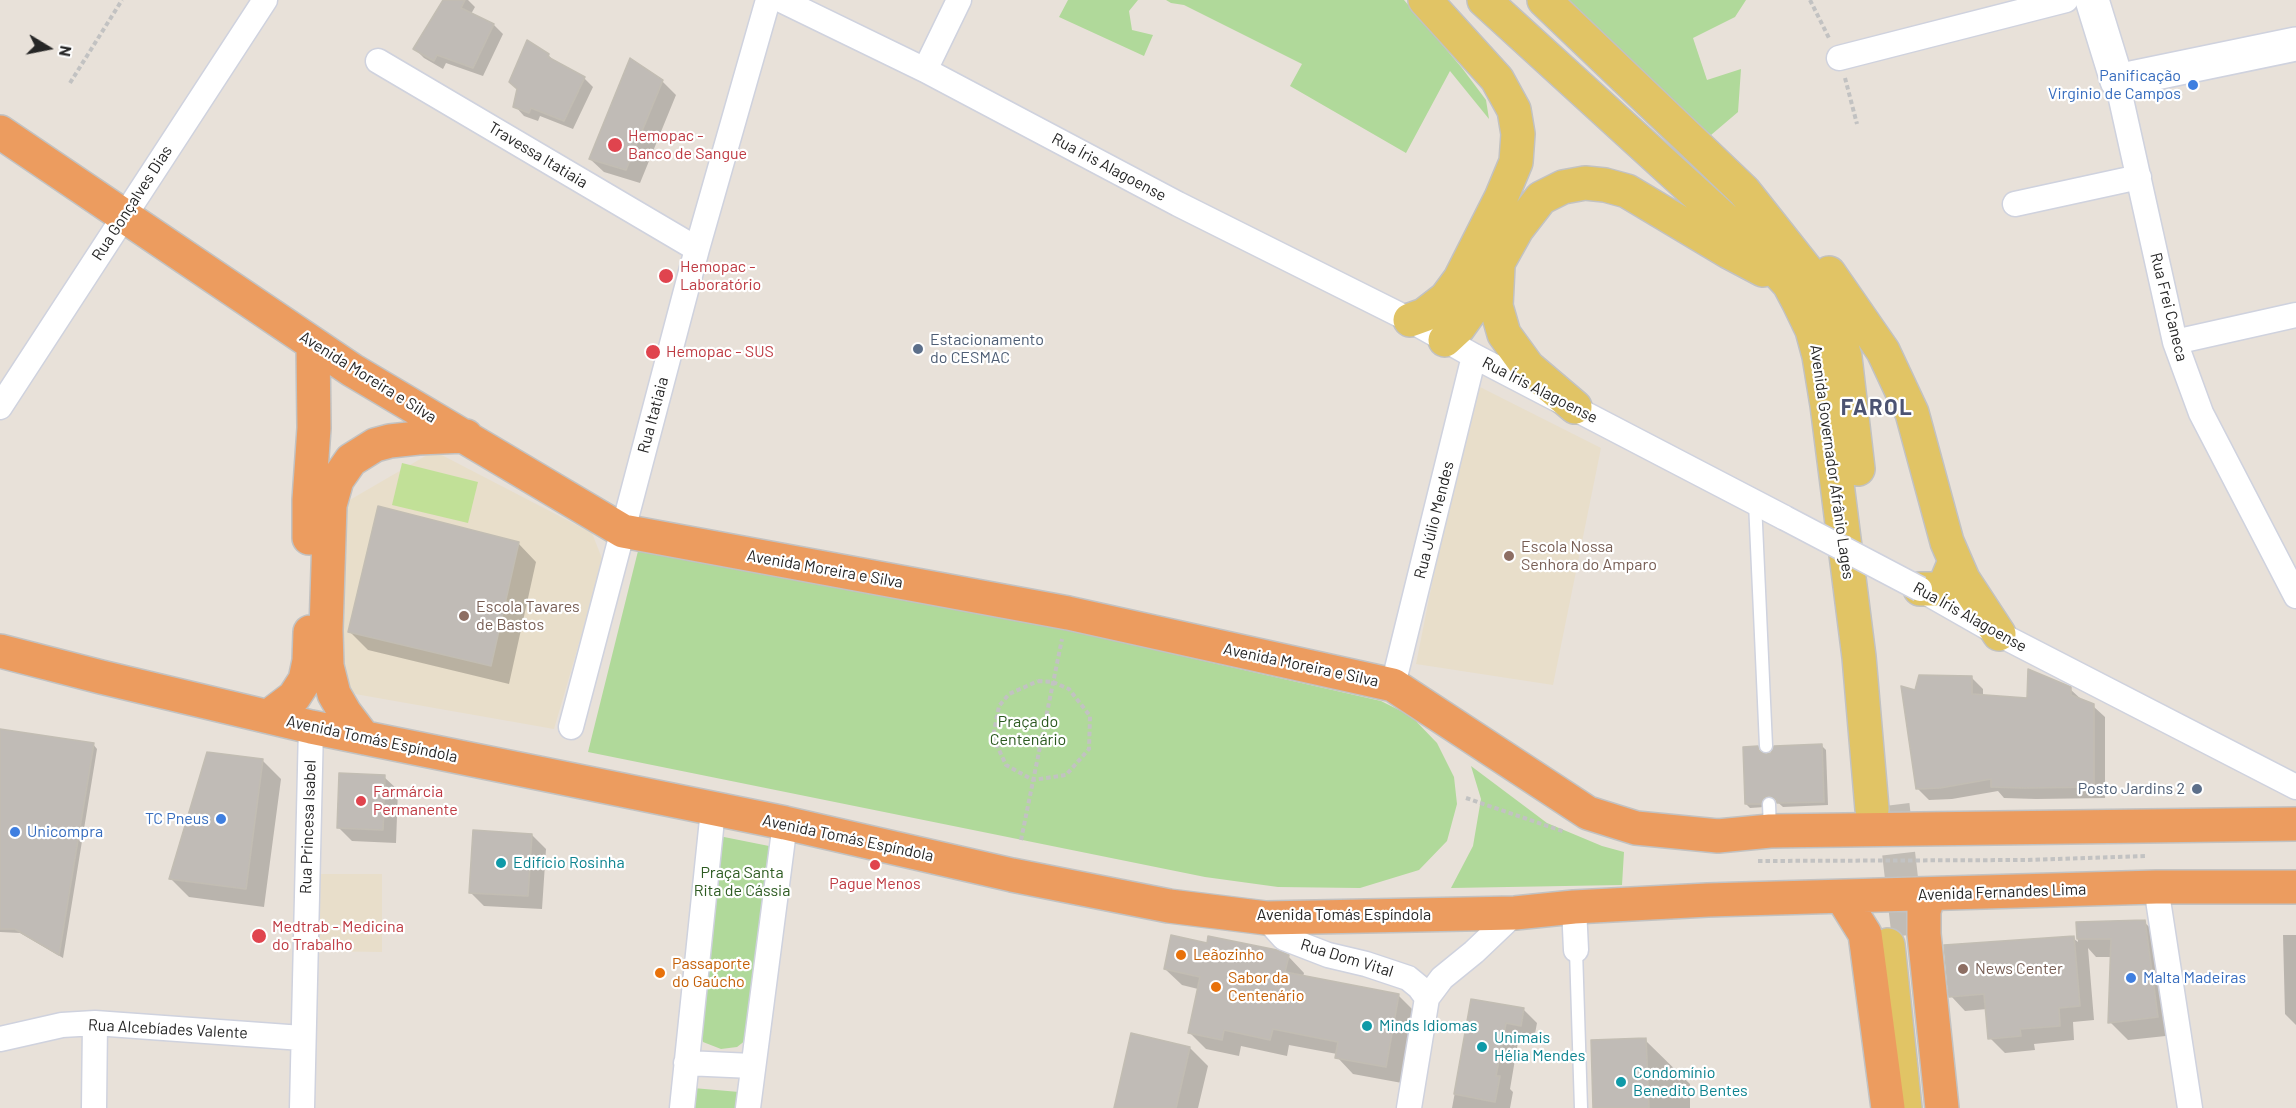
<!DOCTYPE html>
<html>
<head>
<meta charset="utf-8">
<style>
  body { margin:0 }
  #map { position:relative; width:2296px; height:1108px; overflow:hidden; background:#e8e1d9; font-family:Barlow,sans-serif }
  canvas { display:block }
  .north { position:absolute; left:18px; top:18px; width:60px; height:60px; -webkit-text-stroke:4px #fff; paint-order:stroke; rotate:100deg; font-size:16px; font-weight:700; line-height:24px; text-align:center; color:#262626 }
  .north::after { content:''; display:block; margin:auto; width:21px; height:27px; background:#262626; clip-path:polygon(50% 0,100% 100%,50% 72%,0 100%) }
</style>
</head>
<body>
<div id="map">
<canvas width="2296" height="1108"></canvas>
<div class="north">N</div>
</div>
<script>
const ctx = document.querySelector('canvas').getContext('2d');
ctx.lineJoin = 'round';
function fillPath(path, color) { ctx.fillStyle = color; ctx.fill(path, 'evenodd'); }
const toPath = rows => new Path2D(rows.map(r => 'M' + r).join(''));
function strokePath(path, color, width, dash) { ctx.strokeStyle = color; ctx.lineWidth = width; ctx.lineCap = dash ? 'butt' : 'round'; ctx.setLineDash(dash || []); ctx.stroke(path); }
function write(font, color, halo, rows, align = 'center') {
  ctx.font = font + ' Barlow,sans-serif'; ctx.lineWidth = 4.5; ctx.setLineDash([]); ctx.textBaseline = 'middle'; ctx.strokeStyle = halo; ctx.fillStyle = color; for (const [text, x, y, turn = 0] of rows) {
    ctx.save(); ctx.translate(x, y); ctx.rotate((+turn || 0) * Math.PI / 180); ctx.textAlign = isNaN(turn) ? turn : align; if (halo) ctx.strokeText(text, 0, 0); ctx.fillText(text, 0, 0); ctx.restore();
  }
}
fillPath(toPath([
  [1472,383,1601,448,1553,685,1416,664],
  [434,451,592,533,603,561,554,729,355,694,337,670,348,501],
  [317,874,382,874,382,952,317,951]
]), '#e8deca');
fillPath(toPath([
  [1068,0,1138,0,1129,11,1132,30,1153,35,1144,56,1059,17],
  [1166,0,1404,0,1462,68,1486,100,1489,119,1450,71,1406,153,1290,86,1302,64,1184,5,1171,3],
  [1565,0,1746,0,1735,17,1693,38,1707,80,1741,69,1738,112,1711,135,1642,75],
  [639,547,1058,628,1381,701,1411,716,1437,743,1454,777,1457,804,1447,841,1419,870,1360,888,1278,887,1205,877,588,752],
  [1471,766,1547,823,1602,846,1624,852,1622,885,1451,888,1473,846,1481,799],
  [719,836,774,847,750,1037,737,1047,721,1049,703,1042,698,1026],
  [693,1088,739,1092,738,1108,692,1108]
]), '#b0d99a');
fillPath(toPath([
  [402,463,478,482,468,523,392,505]
]), '#c1e097');
fillPath(toPath([
  [445,0,468,0,475,7,471,14,494,25,503,34,483,76,446,63,443,69,424,58,415,49],
  [548,55,558,64,584,78,593,87,573,129,540,116,538,121,524,116,515,106],
  [662,81,676,95,640,183,604,172,590,159],
  [518,543,536,562,509,684,368,650,349,631],
  [1972,678,1983,689,1983,696,2029,699,2070,689,2082,700,2093,706,2105,717,2105,798,2036,799,2004,798,1998,791,1952,799,1929,800,1917,788,1917,691],
  [0,732,93,744,97,749,63,958,20,933,0,932],
  [1822,746,1826,750,1828,805,1783,807,1774,799,1768,801,1765,807,1750,808,1746,804,1757,748,1766,756],
  [263,761,281,779,264,907,189,897,170,878],
  [384,777,398,790,396,843,352,841,338,827],
  [532,835,546,849,542,909,484,906,470,892],
  [2144,922,2163,940,2175,1035,2128,1040,2110,1022,2112,957,2096,957,2088,948,2094,1020,2073,1022,2074,1040,2034,1044,2035,1050,2005,1053,1990,1038,1987,1009,1965,1011,1951,996,2073,938,2078,942,2077,923],
  [2283,935,2296,935,2296,1025,2285,1014],
  [1208,945,1288,956,1304,973,1303,977,1398,995,1415,1012,1402,1083,1353,1074,1337,1057,1337,1054,1289,1045,1287,1056,1241,1046,1239,1056,1206,1049,1189,1032,1198,989,1182,985,1165,969],
  [1472,1001,1523,1009,1537,1023,1534,1039,1519,1036,1510,1089,1513,1092,1510,1108,1452,1108],
  [1645,1040,1690,1084,1690,1108,1594,1108],
  [1190,1048,1208,1066,1198,1108,1116,1108]
]), '#0003');
const building = toPath([
  [443,0,465,0,461,8,494,24,473,68,437,55,434,61,413,49,443,0],
  [527,40,549,54,548,57,585,77,564,121,531,108,529,113,513,107,517,89,509,82,527,40],
  [630,58,663,80,626,170,589,159,630,58],
  [378,506,519,542,491,666,348,632,378,506],
  [2028,669,2071,687,2071,695,2094,704,2094,787,2024,788,1991,787,1991,779,1940,788,1916,789,1901,686,1915,690,1919,675,1972,676,1972,694,2027,698,2028,669],
  [0,729,94,743,59,955,15,929,0,929,0,729],
  [1822,744,1824,802,1777,803,1776,799,1769,796,1764,797,1761,804,1745,804,1743,747,1758,746,1759,751,1766,754,1771,753,1774,746,1822,744],
  [207,752,263,759,246,889,169,879,207,752],
  [339,773,385,775,383,830,337,828,339,773],
  [473,830,532,834,528,896,469,893,473,830],
  [2145,920,2158,1017,2108,1023,2111,939,2077,939,2076,922,2145,920],
  [1171,935,1207,943,1208,936,1277,950,1289,955,1285,972,1399,994,1386,1067,1335,1058,1338,1042,1273,1029,1270,1040,1224,1030,1222,1040,1188,1033,1200,977,1164,969,1171,935],
  [2074,936,2080,1006,2059,1008,2060,1026,2020,1029,2021,1036,1988,1039,1984,994,1949,997,1944,945,2074,936],
  [1471,999,1524,1008,1521,1026,1506,1023,1496,1076,1500,1076,1495,1102,1454,1094,1471,999],
  [1131,1033,1190,1047,1176,1108,1114,1108,1131,1033],
  [1646,1038,1649,1108,1593,1108,1591,1040,1646,1038]
]);
fillPath(building, '#c0bbb6');
strokePath(building, '#c2bdb3', 1.5);
strokePath(toPath([
  [1893,805,1909,943]
]), '#c1bcb5', 33, [33, 16]);
const lane = toPath([
  [1755,502,1766,746],
  [1769,804,1770,829],
  [1576,950,1581,1108]
]);
const street = toPath([
  [781,0,925,70,1178,204,1410,320,1474,356,1785,518],
  [1839,58,2066,0],
  [378,61,697,249],
  [925,70,959,0],
  [2117,81,2175,342,2201,413,2296,596],
  [2015,204,2139,177],
  [2175,342,2296,315],
  [0,407,265,0],
  [1920,589,1999,634,2296,787],
  [1393,685,1474,356],
  [571,727,697,249,768,0],
  [2156,887,2190,1108],
  [1574,907,1576,950],
  [1266,918,1284,938,1328,955,1366,964,1408,978,1419,987,1427,998],
  [0,1039,62,1025,95,1023,302,1038],
  [686,1063,752,1066],
  [94,1108,95,1023],
  [302,1108,311,727],
  [682,1108,713,810],
  [748,1108,785,823],
  [1409,1108,1427,998,1442,978,1474,952,1515,913]
]);
const secondary = toPath([
  [2092,0,2117,81,2296,44]
]);
const primary = toPath([
  [1484,0,1757,249,1789,284,1798,301,1812,330,1819,356,1827,405,1859,657,1872,809],
  [1544,0,1744,191,1820,287,1833,316,1845,357,1858,469],
  [1498,266,1496,306,1504,334,1528,367,1575,407],
  [1829,273,1883,351,1912,413,1947,542,1963,579,1999,634],
  [1410,320,1424,315,1446,298,1460,279,1501,198,1516,162,1518,134,1514,110,1497,79,1425,0],
  [1445,340,1459,327,1474,306,1517,229,1541,198,1563,187,1585,183,1605,185,1627,191,1729,252,1763,270],
  [1920,589,1936,589,1945,585,1955,561],
  [1888,945,1905,1108]
]);
const highway = toPath([
  [0,132,352,370,623,531,1068,613,1393,685,1588,813,1636,828,1718,836,1770,831,2296,824],
  [309,538,309,500,314,428,313,344],
  [0,651,101,677,311,727,785,823,1012,875,1169,906,1266,918,1515,913,1574,907,1708,900,2156,887,2296,887],
  [269,716,294,697,305,680,309,661,310,632],
  [364,738,345,713,334,694,327,666,326,630,330,505,337,480,351,460,375,445,390,441,418,438,466,436],
  [1929,895,1924,911,1924,934,1942,1108],
  [1842,897,1865,934,1888,1108]
]);
strokePath(lane, '#cfd2de', 15);
strokePath(street, '#cfd2de', 27);
strokePath(secondary, '#cfd2de', 36);
strokePath(primary, '#c2c2c2', 36);
strokePath(highway, '#c2c2c2', 36);
strokePath(toPath([
  [1810,0,1829,38],
  [1845,78,1857,124],
  [70,83,122,0],
  [1038,681,1053,682,1069,689,1090,716,1089,749,1066,775,1033,780,1006,765,993,737,999,706,1009,694,1038,681],
  [1466,798,1565,832],
  [1021,840,1062,639],
  [1758,861,2027,860,2146,856]
]), '#c2c2c2', 4, [4.5, 3]);
strokePath(lane, '#fff', 12);
strokePath(street, '#fff', 24);
strokePath(secondary, '#fff', 33);
strokePath(primary, '#e1c465', 33);
strokePath(highway, '#ec9c5f', 33);
const streetBridge = toPath([
  [1785,518,1920,589]
]);
strokePath(streetBridge, '#cfd2de', 27, []);
strokePath(streetBridge, '#fff', 24);
for (const [x, y, r, color] of [
  [2193,85,6,"#3f7fe0"],
  [615,145,8,"#e0444e"],
  [666,276,8,"#e0444e"],
  [918,349,6,"#5c6f8a"],
  [653,352,8,"#e0444e"],
  [1509,556,6,"#8d6e63"],
  [464,616,6,"#8d6e63"],
  [2197,789,6,"#5c6f8a"],
  [361,801,6,"#e0444e"],
  [221,819,6,"#3f7fe0"],
  [15,832,6,"#3f7fe0"],
  [501,863,6,"#0f9aa8"],
  [875,865,6,"#e0444e"],
  [259,936,8,"#e0444e"],
  [1181,955,6,"#e8710a"],
  [1963,969,6,"#8d6e63"],
  [660,973,6,"#e8710a"],
  [2131,978,6,"#3f7fe0"],
  [1216,987,6,"#e8710a"],
  [1367,1026,6,"#0f9aa8"],
  [1482,1047,6,"#0f9aa8"],
  [1621,1082,6,"#0f9aa8"]
]) { const dot = new Path2D(); dot.arc(x, y, r, 0, 2 * Math.PI); ctx.fillStyle = color; ctx.fill(dot); strokePath(dot, '#fff', 2); }
write('16px', '#366cbe', '#fff', [
  ["Panificação",2181,76],
  ["Virginio de Campos",2181,94],
  ["TC Pneus",209,819],
  ["Unicompra",27,832,"left"],
  ["Malta Madeiras",2143,978,"left"]
], 'right');
write('16px', '#be3a42', '#fff', [
  ["Hemopac -",628,136],
  ["Banco de Sangue",628,154],
  ["Hemopac -",680,267],
  ["Laboratório",680,285],
  ["Hemopac - SUS",666,352],
  ["Farmárcia",373,792],
  ["Permanente",373,810],
  ["Pague Menos",875,884,"center"],
  ["Medtrab - Medicina",272,927],
  ["do Trabalho",272,945]
], 'left');
write('16px', '#262626', '#fff', [
  ["Travessa Itatiaia",538,155,31],
  ["Rua Íris Alagoense",1109,167,28],
  ["Rua Gonçalves Dias",132,203,-57],
  ["Rua Frei Caneca",2169,307,76],
  ["Avenida Moreira e Silva",368,377,32],
  ["Rua Íris Alagoense",1540,390,27],
  ["Rua Itatiaia",653,415,-75],
  ["Avenida Governador Afrânio Lages",1832,462,82],
  ["Rua Júlio Mendes",1434,520,-76],
  ["Avenida Moreira e Silva",825,569,10],
  ["Rua Íris Alagoense",1970,617,29],
  ["Avenida Moreira e Silva",1301,665,12],
  ["Avenida Tomás Espíndola",372,739,12],
  ["Rua Princesa Isabel",308,827,-88],
  ["Avenida Tomás Espíndola",848,838,12],
  ["Avenida Fernandes Lima",2002,892,-2],
  ["Avenida Tomás Espíndola",1344,915],
  ["Rua Dom Vital",1347,958,17],
  ["Rua Alcebíades Valente",168,1029,3]
]);
write('16px', '#4e5e75', '#fff', [
  ["Estacionamento",930,340],
  ["do CESMAC",930,358],
  ["Posto Jardins 2",2185,789,"right"]
], 'left');
write('16px', '#785e54', '#fff', [
  ["Escola Nossa",1521,547],
  ["Senhora do Amparo",1521,565],
  ["Escola Tavares",476,607],
  ["de Bastos",476,625],
  ["News Center",1975,969]
], 'left');
write('16px', '#2c5a20', '#fff', [
  ["Praça do",1028,722],
  ["Centenário",1028,740],
  ["Praça Santa",742,873],
  ["Rita de Cássia",742,891]
]);
write('16px', '#0d838f', '#fff', [
  ["Edifício Rosinha",513,863],
  ["Minds Idiomas",1379,1026],
  ["Unimais",1494,1038],
  ["Hélia Mendes",1494,1056],
  ["Condomínio",1633,1073],
  ["Benedito Bentes",1633,1091]
], 'left');
write('16px', '#c56008', '#fff', [
  ["Leãozinho",1193,955],
  ["Passaporte",672,964],
  ["do Gaúcho",672,982],
  ["Sabor da",1228,978],
  ["Centenário",1228,996]
], 'left');
ctx.letterSpacing = '1.5px';
write('bold 22px', '#4c5372', '#fff', [
  ["FAROL",1877,408]
]);
ctx.letterSpacing = '0px';
</script>
</body>
</html>
